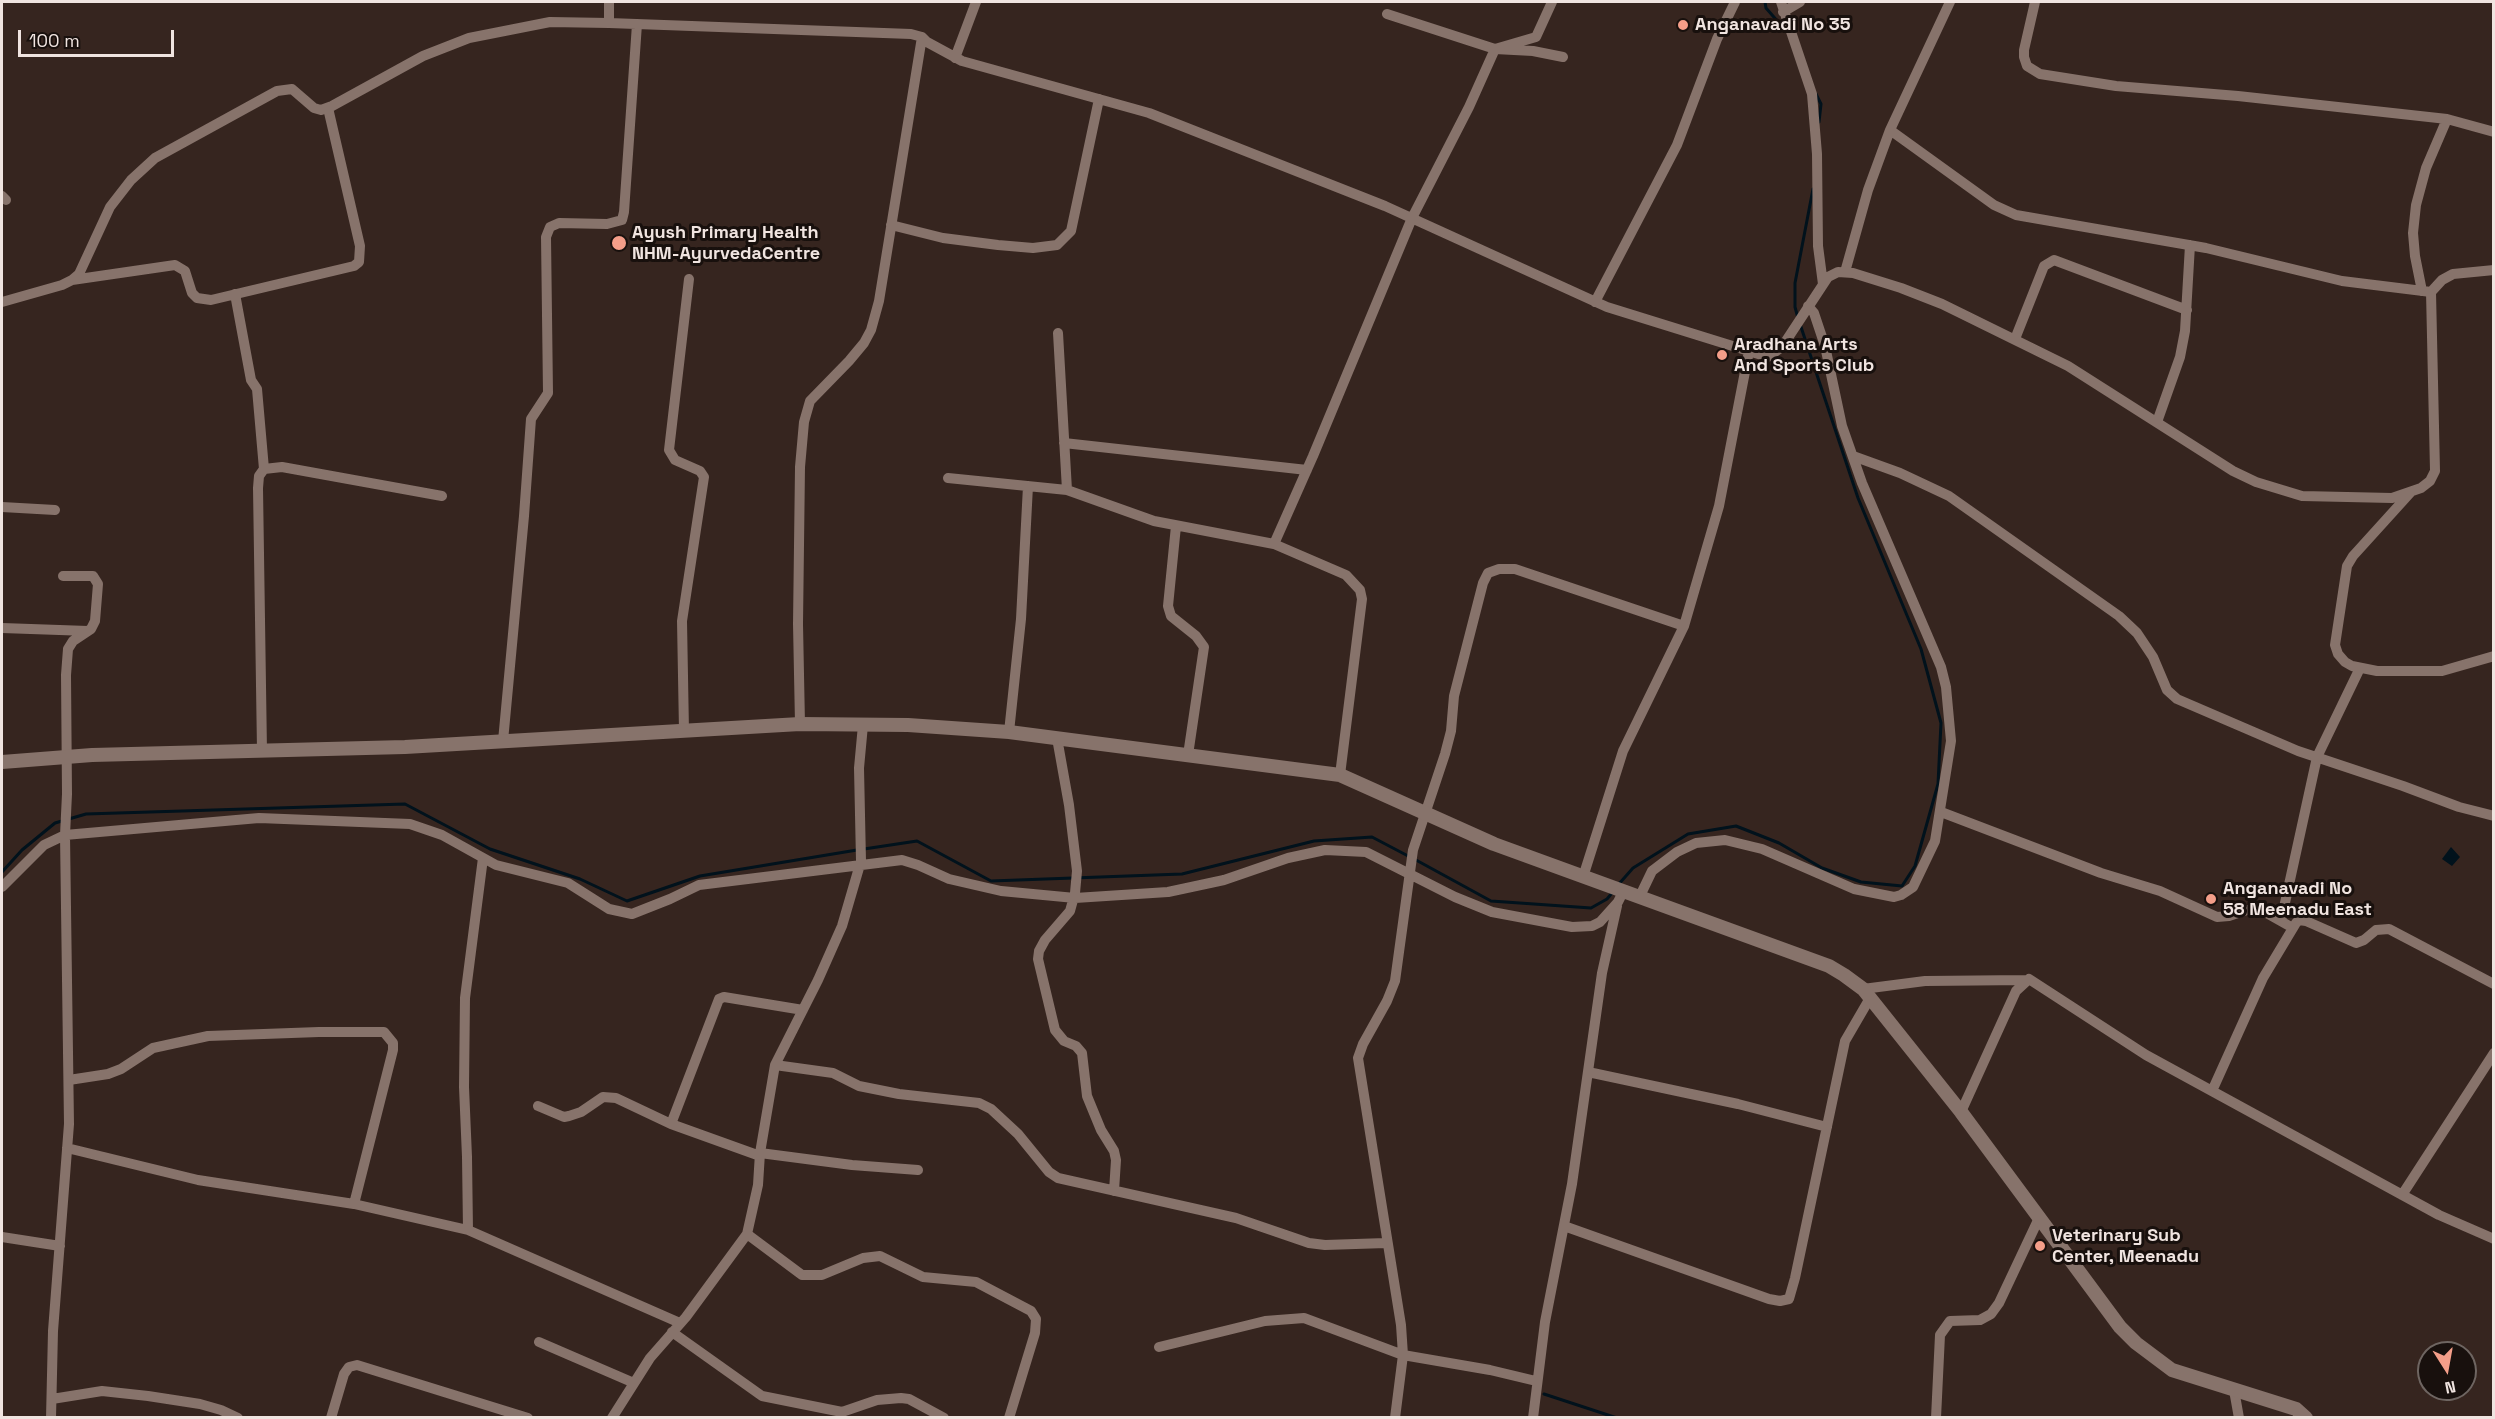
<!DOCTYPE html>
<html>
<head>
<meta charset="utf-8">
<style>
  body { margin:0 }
  #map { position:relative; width:2495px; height:1419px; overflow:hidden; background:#36251f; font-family:"Space Grotesk",sans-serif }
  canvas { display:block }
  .frame { position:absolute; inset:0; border:3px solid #f0e4e0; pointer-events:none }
  .north { position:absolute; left:2417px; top:1341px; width:60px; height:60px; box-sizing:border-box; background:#18100d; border:2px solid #6e6561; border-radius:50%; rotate:169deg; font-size:16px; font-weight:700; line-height:24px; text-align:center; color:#f0e4e0 }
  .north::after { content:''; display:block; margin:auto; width:21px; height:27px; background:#f49e89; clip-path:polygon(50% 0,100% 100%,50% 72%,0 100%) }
  .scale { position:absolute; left:18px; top:30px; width:156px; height:27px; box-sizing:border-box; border:3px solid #f0e4e0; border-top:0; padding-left:8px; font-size:18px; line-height:21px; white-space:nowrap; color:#f0e4e0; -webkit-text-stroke:4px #18100d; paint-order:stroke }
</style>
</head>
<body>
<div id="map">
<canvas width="2495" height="1419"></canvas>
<div class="frame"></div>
<div class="north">N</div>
<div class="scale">100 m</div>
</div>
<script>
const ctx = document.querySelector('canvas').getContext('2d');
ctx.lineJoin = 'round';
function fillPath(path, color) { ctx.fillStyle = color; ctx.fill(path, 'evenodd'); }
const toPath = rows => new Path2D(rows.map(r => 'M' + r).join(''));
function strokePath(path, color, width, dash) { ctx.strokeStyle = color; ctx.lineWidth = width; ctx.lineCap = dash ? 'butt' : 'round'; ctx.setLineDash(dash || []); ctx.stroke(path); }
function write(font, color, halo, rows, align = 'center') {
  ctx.font = font + ' "Space Grotesk",sans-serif'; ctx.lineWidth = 6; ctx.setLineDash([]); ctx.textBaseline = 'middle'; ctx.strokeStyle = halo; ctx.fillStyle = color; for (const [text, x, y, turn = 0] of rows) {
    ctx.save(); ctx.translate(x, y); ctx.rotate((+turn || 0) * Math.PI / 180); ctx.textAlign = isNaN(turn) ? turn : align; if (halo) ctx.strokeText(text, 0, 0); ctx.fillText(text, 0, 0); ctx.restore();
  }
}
fillPath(toPath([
  [2451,847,2460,857,2452,866,2442,859]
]), '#01121c');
strokePath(toPath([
  [1765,2,1766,8,1786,31],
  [1816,94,1821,104,1819,122],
  [1798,318,1795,307,1795,283,1813,189],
  [864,849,917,841,991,881,1182,874,1314,841,1372,837,1410,857],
  [1416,860,1491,901,1591,908,1607,899,1612,893],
  [2,872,22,850,55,823,86,814,405,804,490,849,580,879,627,901,700,876,857,850],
  [1618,885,1633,868,1688,834,1736,826,1779,843,1822,868,1861,882,1902,886,1915,866,1938,784,1941,723,1921,649,1858,498,1800,324],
  [1544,1394,1617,1418]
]), '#01121c', 3);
strokePath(toPath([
  [1781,2,1812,94,1817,154,1818,246,1823,284],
  [2035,2,2024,50,2024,57,2027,66,2040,74,2116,86,2238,96,2447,119,2494,132],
  [1783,12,1800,2],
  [1387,14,1495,49,1533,51,1563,57],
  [609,23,911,34,922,37,927,42,962,61,1149,113,1385,206,1607,307,1768,357,1782,347,1828,277,1838,272,1853,273,1901,288,1942,304,2068,366,2233,471,2256,482,2302,496,2392,498,2421,488,2430,481,2435,471,2431,292,2442,280,2453,274,2494,270],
  [955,58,976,2],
  [1890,130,1994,205,2016,215,2206,248,2342,281,2431,292],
  [2,196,6,200],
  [891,225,943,238,998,245,1033,248,1057,245,1071,231,1099,99],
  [1845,272,1868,190,1890,130,1950,2],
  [72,280,175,265,185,271,192,293,197,298,211,300,354,266,359,262,360,246,328,108],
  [2422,291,2415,256,2413,233,2416,205,2426,168,2447,119],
  [235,294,251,380,257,389,264,469],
  [2,302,62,285,72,280,79,274,110,207,131,180,155,158,277,91,292,89,314,108,321,110,332,106,423,56,469,38,550,22,609,23,609,2],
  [1595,302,1677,145,1717,39,1735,2],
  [1058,333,1067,490],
  [2015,339,2044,266,2054,260,2187,310],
  [2157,422,2180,357,2185,331,2190,245],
  [1064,443,1307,470],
  [1853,456,1900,473,1949,496,2119,616,2137,633,2153,657,2167,690,2177,699,2298,751,2403,786,2459,807,2494,816],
  [948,478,1067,490,1154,521,1274,544,1346,575,1360,590,1362,599,1340,775],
  [2411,492,2353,556,2347,566,2335,645,2338,654,2345,662,2352,666,2377,671,2442,671,2494,656],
  [2,507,55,510],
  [1176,526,1168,606,1171,616,1196,636,1204,647,1188,755],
  [1274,544,1313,456,1412,218,1469,107,1495,49,1536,37,1552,2],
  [2,628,88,631],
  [800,724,798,624,800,467,804,422,810,401,849,361,864,343,871,330,879,301,922,37],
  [684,731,682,621,704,477,700,471,675,460,669,450,689,279],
  [1009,732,1021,619,1028,486],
  [1057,738,1069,805,1077,871,1075,893,1070,911,1045,940,1039,951,1038,959,1055,1030,1064,1041,1076,1046,1082,1053,1087,1096,1101,1130,1114,1151,1116,1160,1114,1191],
  [503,741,524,516,531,419,548,393,546,237,550,227,559,223,607,224,622,220,624,212,637,24],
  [262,751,258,488,259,476,264,469,282,467,442,496],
  [1941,812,2101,873,2160,891,2217,917,2229,916,2247,910,2261,910,2293,928],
  [1583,877,1623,751,1684,626,1719,506,1749,351],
  [2,887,44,845,65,835,259,818,410,824,442,835,496,865,568,883,609,909,632,914,670,899,699,885,902,860,918,865,949,879,1001,891,1075,898,1168,892,1224,880,1288,858,1325,850,1366,852,1455,897,1492,912,1572,927,1592,926,1600,922,1618,902,1623,892],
  [1639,898,1652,871,1677,852,1696,843,1725,840,1762,849,1854,889,1894,897,1901,895,1913,887,1935,841,1951,741,1946,687,1941,667,1862,483,1842,426,1825,346,1814,313,1808,306],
  [2281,921,2317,757,2360,668],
  [1863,989,1925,981,2026,980],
  [775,1065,833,1073,859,1086,899,1094,979,1103,991,1109,1018,1134,1049,1172,1058,1178,1236,1218,1309,1243,1325,1245,1386,1243],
  [1588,1072,1738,1104,1827,1127],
  [69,1080,108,1074,121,1069,153,1048,208,1036,319,1032,384,1032,393,1043,393,1050,354,1204],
  [2212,1091,2263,978,2296,923,2299,920,2306,921,2356,943,2364,940,2376,930,2389,929,2494,984],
  [538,1106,564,1117,569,1116,581,1112,603,1097,616,1098,671,1124,760,1156],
  [1961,1112,2016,991,2029,979,2146,1055,2439,1215,2494,1239],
  [671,1124,719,999,724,997,803,1010],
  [67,1148,198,1180,354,1204,468,1230,680,1323],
  [760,1153,852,1165,918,1170],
  [2402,1195,2494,1053],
  [1564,1226,1769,1299,1780,1301,1789,1299,1795,1278,1845,1041,1870,998],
  [468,1230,467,1157,464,1087,465,998,483,858],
  [747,1234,802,1275,822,1275,863,1258,880,1256,923,1277,976,1282,1031,1311,1036,1319,1035,1333,1009,1418],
  [2,1237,60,1246],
  [672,1332,762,1396,842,1412,877,1400,901,1398,909,1399,944,1418],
  [539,1342,634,1383],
  [1159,1347,1265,1321,1304,1318,1403,1355,1490,1370,1536,1381],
  [2234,1390,2239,1418],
  [52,1399,102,1391,148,1396,200,1404,221,1410,238,1418],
  [51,1418,53,1331,69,1124,65,835,67,794,66,675,68,649,73,641,91,629,95,621,98,584,93,576,63,576],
  [331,1418,344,1374,349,1367,357,1365,528,1418],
  [612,1418,650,1358,686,1317,747,1234,758,1185,760,1153,775,1065,818,980,842,926,861,861,859,768,863,725],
  [1395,1418,1403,1355,1401,1325,1358,1058,1363,1044,1387,1001,1395,981,1413,850,1445,754,1451,731,1454,696,1483,583,1488,573,1499,569,1515,569,1684,626],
  [1533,1418,1545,1322,1572,1184,1602,973,1617,906],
  [1936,1418,1940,1335,1950,1321,1980,1320,1991,1314,1999,1303,2040,1216]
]), '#87736b', 10);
strokePath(toPath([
  [2,762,92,755,405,747,800,724,908,725,1009,732,1340,775,1494,844,1829,966,1844,975,1863,989,1961,1112,2120,1327,2136,1343,2172,1370,2296,1409,2306,1418]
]), '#87736b', 14);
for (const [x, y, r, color] of [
  [1683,25,6,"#f49e89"],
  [619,243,8,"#f49e89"],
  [1722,355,6,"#f49e89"],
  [2211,899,6,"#f49e89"],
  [2040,1246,6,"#f49e89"]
]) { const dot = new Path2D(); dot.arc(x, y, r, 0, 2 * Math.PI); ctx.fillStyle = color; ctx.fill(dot); strokePath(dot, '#18100d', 2); }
write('bold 18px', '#f0e4e0', '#18100d', [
  ["Anganavadi No 35",1695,25],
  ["Ayush Primary Health",632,233],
  ["NHM-AyurvedaCentre",632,254],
  ["Aradhana Arts",1734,345],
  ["And Sports Club",1734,366],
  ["Anganavadi No",2223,889],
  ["58 Meenadu East",2223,910],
  ["Veterinary Sub",2052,1236],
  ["Center, Meenadu",2052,1257]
], 'left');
</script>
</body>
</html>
